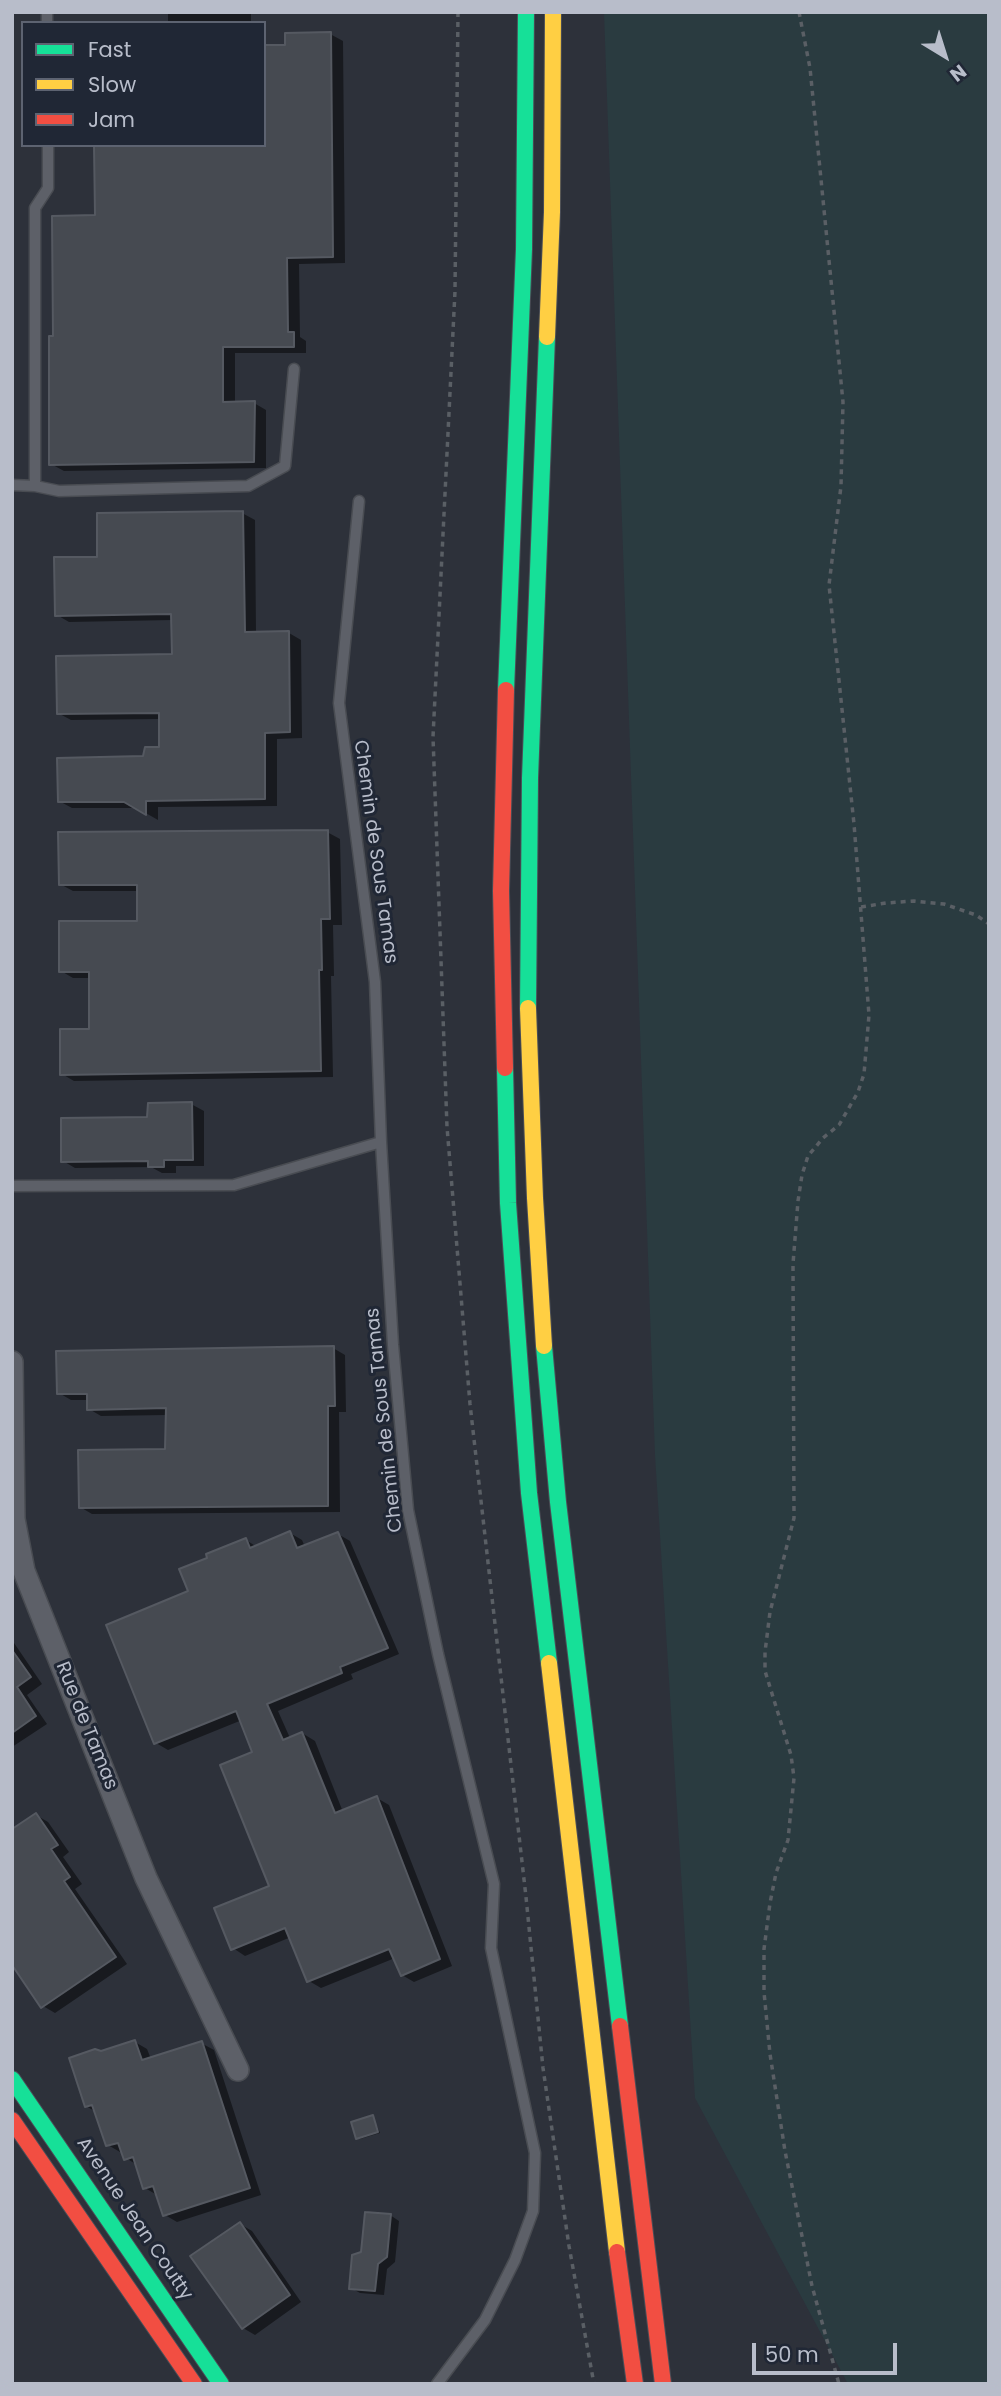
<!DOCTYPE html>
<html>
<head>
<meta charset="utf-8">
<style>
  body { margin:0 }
  #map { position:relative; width:1001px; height:2396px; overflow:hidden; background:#2d313a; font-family:Poppins,sans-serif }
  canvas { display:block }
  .frame { position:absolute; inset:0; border:14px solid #b8bdca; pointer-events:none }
  .legend { position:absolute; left:21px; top:21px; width:245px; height:126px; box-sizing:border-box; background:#202735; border:2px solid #5d6371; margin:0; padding:9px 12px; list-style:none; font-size:21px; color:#b8bdca }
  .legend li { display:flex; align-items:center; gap:14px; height:35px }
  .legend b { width:35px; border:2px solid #5d6371 }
  .north { position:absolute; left:910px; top:21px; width:70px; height:70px; -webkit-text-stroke:5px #202735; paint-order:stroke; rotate:142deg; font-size:19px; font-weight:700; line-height:28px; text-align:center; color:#b8bdca }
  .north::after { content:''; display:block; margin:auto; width:24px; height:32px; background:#b8bdca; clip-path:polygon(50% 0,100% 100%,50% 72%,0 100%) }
  .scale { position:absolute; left:752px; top:2343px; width:145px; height:32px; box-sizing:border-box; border:4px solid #b8bdca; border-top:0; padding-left:9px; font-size:21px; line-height:24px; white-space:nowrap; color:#b8bdca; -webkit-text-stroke:5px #202735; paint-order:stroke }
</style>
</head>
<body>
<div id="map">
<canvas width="1001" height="2396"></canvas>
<div class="frame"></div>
<ul class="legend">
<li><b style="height:9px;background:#16e098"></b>Fast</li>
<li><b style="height:9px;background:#ffcf43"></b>Slow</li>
<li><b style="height:9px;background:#f24e42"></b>Jam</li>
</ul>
<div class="north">N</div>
<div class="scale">50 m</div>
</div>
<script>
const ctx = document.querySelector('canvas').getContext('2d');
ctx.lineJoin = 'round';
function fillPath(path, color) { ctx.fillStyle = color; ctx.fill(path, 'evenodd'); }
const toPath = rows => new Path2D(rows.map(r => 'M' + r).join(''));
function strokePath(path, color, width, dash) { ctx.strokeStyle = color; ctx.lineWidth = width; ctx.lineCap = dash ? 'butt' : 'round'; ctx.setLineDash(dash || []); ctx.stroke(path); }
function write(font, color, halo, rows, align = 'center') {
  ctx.font = font + ' Poppins,sans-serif'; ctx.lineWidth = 6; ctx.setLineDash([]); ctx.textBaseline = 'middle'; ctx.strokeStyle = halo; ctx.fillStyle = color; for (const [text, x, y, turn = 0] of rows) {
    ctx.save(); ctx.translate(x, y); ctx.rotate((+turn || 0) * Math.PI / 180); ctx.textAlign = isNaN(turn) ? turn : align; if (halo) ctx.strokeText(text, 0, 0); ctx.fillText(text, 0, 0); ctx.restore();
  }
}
fillPath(toPath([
  [604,12,989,12,989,2384,848,2384,695,2098,655,1455]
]), '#2a3b40');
fillPath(toPath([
  [168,12,251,12,251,23,168,23],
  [330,34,343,41,345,263,299,264,300,337,306,341,306,353,235,353,235,403,254,403,266,410,266,468,64,471,51,464,55,338,97,217,264,145,287,46],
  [242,513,255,520,256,633,289,633,301,640,302,738,277,739,277,806,158,807,158,820,137,808,72,808,59,801,161,748,160,719,71,720,58,713,174,655,173,620,69,622,57,615,99,558],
  [327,832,340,839,342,925,333,925,334,976,331,976,333,1077,74,1081,62,1074,91,1031,91,978,73,978,61,971,138,922,138,891,73,891,60,884],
  [191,1104,204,1111,204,1166,176,1166,176,1173,162,1173,151,1167,75,1168,63,1161,149,1118],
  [333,1348,345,1355,346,1412,339,1412,340,1512,92,1514,80,1507,167,1451,167,1415,101,1416,89,1409,89,1400,71,1400,59,1393],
  [290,1533,302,1540,305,1547,338,1534,350,1541,399,1654,351,1674,353,1679,278,1711,290,1738,302,1733,315,1741,343,1812,377,1798,389,1805,452,1966,414,1982,402,1975,395,1958,321,1988,309,1981,291,1937,245,1956,233,1948,271,1887,254,1753,242,1720,168,1750,156,1743,190,1592,246,1540,257,1547],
  [12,1640,42,1684,27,1695,47,1724,12,1747],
  [36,1815,48,1822,69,1852,63,1857,82,1884,75,1889,127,1964,55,2013,43,2006],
  [135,2042,147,2049,151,2059,201,2043,214,2050,261,2195,177,2222,165,2215,157,2195,145,2188,137,2165,126,2158,123,2151,120,2152,108,2145,96,2112,86,2106,101,2053],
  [373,2117,380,2133,360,2139,357,2138],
  [390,2215,399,2221,395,2262,387,2269,384,2295,360,2293,351,2288,363,2253],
  [240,2224,252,2231,301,2302,255,2335,243,2328]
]), '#0007');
const building = toPath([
  [331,32,333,257,287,258,288,332,294,332,294,347,223,347,223,402,255,401,254,462,49,465,49,336,53,336,52,216,95,215,94,145,264,145,264,45,285,45,285,33,331,32],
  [243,511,245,632,289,631,290,732,265,733,265,799,146,801,146,815,124,802,58,802,57,758,143,756,145,747,159,747,159,713,57,714,56,656,172,654,171,614,55,616,54,557,97,557,97,513,243,511],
  [328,830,330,919,321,919,322,970,319,970,321,1071,60,1075,60,1029,89,1029,89,972,59,972,59,921,137,921,137,885,59,885,58,832,328,830],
  [192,1102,193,1160,164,1160,164,1167,148,1167,148,1161,61,1162,61,1118,147,1117,148,1103,192,1102],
  [334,1346,335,1406,328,1406,328,1506,79,1508,78,1450,165,1449,166,1408,87,1410,87,1394,57,1394,56,1351,334,1346],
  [290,1531,297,1548,338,1532,388,1648,340,1667,342,1673,267,1704,283,1740,302,1732,335,1813,377,1796,440,1959,401,1976,389,1949,307,1982,285,1928,231,1950,214,1908,269,1886,220,1765,252,1752,236,1711,154,1744,106,1625,188,1591,179,1569,207,1558,206,1554,246,1538,250,1548,290,1531],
  [12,1650,31,1677,17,1687,36,1716,12,1733,12,1650],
  [36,1813,58,1845,51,1849,70,1877,64,1881,116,1957,41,2008,12,1965,12,1829,36,1813],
  [135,2040,142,2060,202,2041,250,2188,163,2216,153,2186,143,2189,133,2157,124,2160,118,2143,106,2146,92,2105,85,2107,69,2058,95,2049,101,2051,135,2040],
  [373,2115,378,2132,356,2139,351,2122,373,2115],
  [365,2212,391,2214,387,2257,378,2264,375,2291,349,2289,352,2255,361,2252,365,2212],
  [240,2222,290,2295,242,2329,190,2256,240,2222]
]);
fillPath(building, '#464a51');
strokePath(building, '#555961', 2);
const lane = toPath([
  [47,12,47,23],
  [12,485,35,486,35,208,48,188,48,145],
  [35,486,59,491,248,486,285,466,294,369],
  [359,501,339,703,375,982,381,1142,393,1345,408,1510,438,1654,494,1884,491,1948,535,2153,533,2211,515,2260,485,2320,437,2384],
  [12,1186,234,1185,381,1142]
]);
const street = toPath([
  [12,1362,14,1519,24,1571,146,1878,238,2070]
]);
const fast = toPath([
  [506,690,524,249,526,12],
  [528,1008,530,778,547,337],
  [505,1068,508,1203,529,1493,549,1663],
  [544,1346,558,1502,620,2026],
  [12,2079,221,2384]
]);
const slow = toPath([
  [547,337,552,212,553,12],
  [528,1008,535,1198,544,1346],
  [549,1663,617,2252]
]);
const jam = toPath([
  [505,1068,501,891,506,690],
  [620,2026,663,2384],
  [12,2120,194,2384],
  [617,2252,635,2384]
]);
strokePath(lane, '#494c52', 13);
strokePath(street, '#494c52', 24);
strokePath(fast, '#4b4e57', 18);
strokePath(slow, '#4b4e57', 18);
strokePath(jam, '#4b4e57', 18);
strokePath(toPath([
  [458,12,455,291,433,737,447,1127,470,1404,526,1897,543,2068,569,2246,594,2384],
  [799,12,810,68,843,402,841,486,829,585,854,824,869,1015,864,1074,858,1092,839,1125,823,1138,808,1156,802,1175,798,1201,793,1264,794,1518,770,1612,765,1652,765,1671,791,1755,794,1778,788,1840,776,1873,770,1903,764,1949,764,1992,770,2054,785,2151,812,2286,839,2384],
  [861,907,886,903,914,901,944,904,976,915,989,924]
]), '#5a5f65', 3.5, [5, 5]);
strokePath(lane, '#5d6068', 10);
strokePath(street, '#5d6068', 21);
strokePath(fast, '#16e098', 16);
strokePath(slow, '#ffcf43', 16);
strokePath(jam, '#f24e42', 16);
write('19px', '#b8bdca', '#202735', [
  ["Chemin de Sous Tamas",375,852,82],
  ["Chemin de Sous Tamas",385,1420,-96],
  ["Rue de Tamas",86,1726,68],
  ["Avenue Jean Coutty",134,2219,56]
]);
</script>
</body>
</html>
